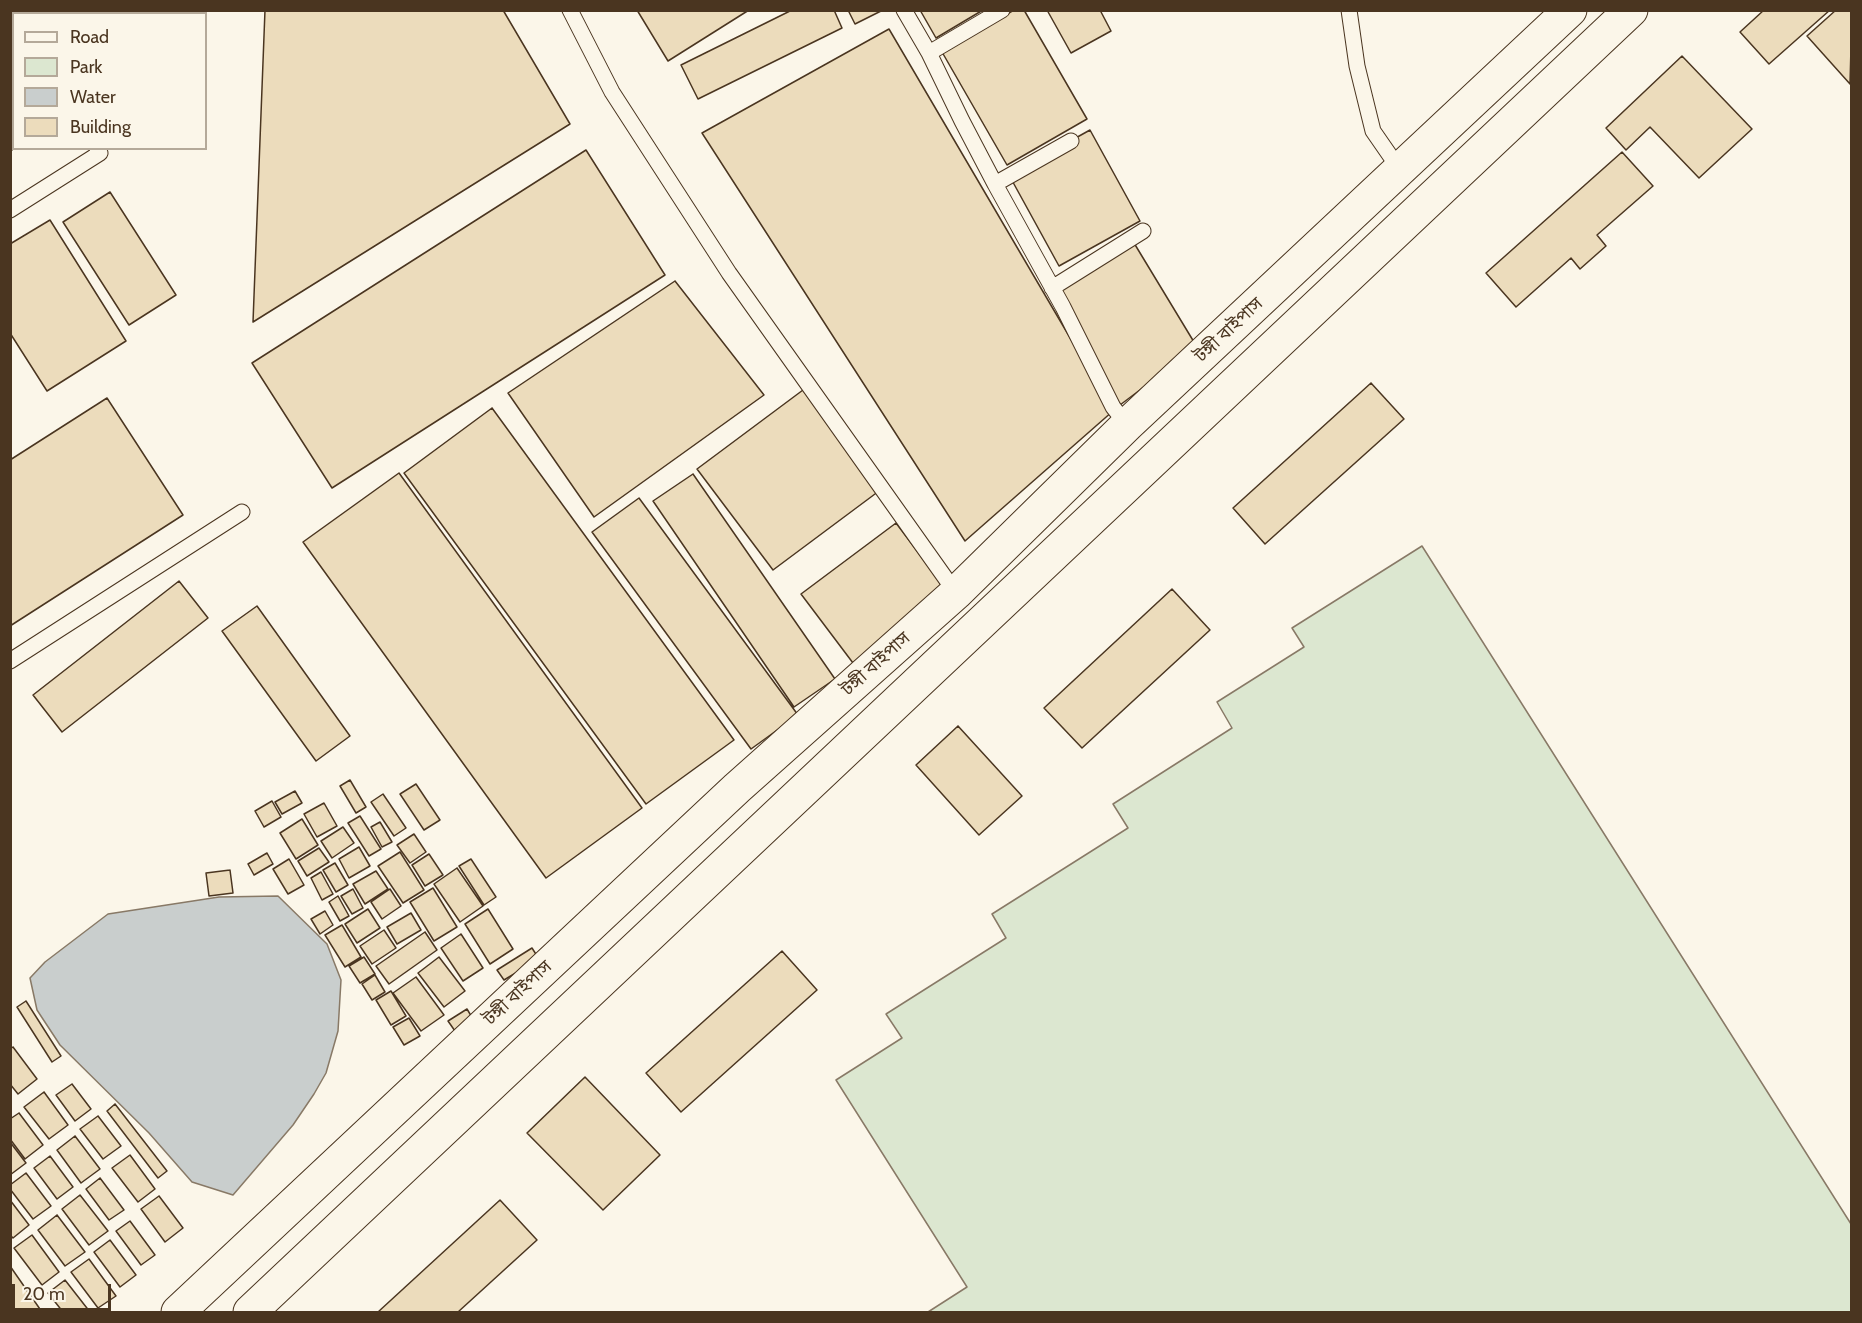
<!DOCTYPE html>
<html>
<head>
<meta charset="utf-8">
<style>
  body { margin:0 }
  #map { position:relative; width:1862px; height:1323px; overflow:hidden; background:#fbf6e9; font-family:Cabin,sans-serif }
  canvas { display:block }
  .frame { position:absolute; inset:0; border:12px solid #4a3520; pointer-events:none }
  .legend { position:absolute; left:12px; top:12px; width:195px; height:138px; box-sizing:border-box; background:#fbf6e9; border:2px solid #b4a999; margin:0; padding:8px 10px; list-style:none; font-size:18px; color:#4a3520 }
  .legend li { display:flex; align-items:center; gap:12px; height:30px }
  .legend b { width:30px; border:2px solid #b4a999 }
  .scale { position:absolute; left:12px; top:1284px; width:99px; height:27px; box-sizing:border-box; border:3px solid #4a3520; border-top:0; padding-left:8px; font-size:18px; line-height:21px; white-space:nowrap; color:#4a3520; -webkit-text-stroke:4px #fbf6e9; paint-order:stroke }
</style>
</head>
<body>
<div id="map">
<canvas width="1862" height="1323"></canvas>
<div class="frame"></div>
<ul class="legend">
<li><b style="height:8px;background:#fbf6e9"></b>Road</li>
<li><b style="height:16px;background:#dce7d0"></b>Park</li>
<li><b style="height:16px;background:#c9cecd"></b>Water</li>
<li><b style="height:16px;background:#ecdcbc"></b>Building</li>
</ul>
<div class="scale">20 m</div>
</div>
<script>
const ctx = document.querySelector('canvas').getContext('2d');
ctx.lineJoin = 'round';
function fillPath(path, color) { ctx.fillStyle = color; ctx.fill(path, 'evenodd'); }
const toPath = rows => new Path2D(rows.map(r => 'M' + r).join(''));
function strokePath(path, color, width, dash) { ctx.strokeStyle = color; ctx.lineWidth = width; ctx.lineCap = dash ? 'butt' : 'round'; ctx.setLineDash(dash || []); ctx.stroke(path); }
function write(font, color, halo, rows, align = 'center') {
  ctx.font = font + ' Cabin,"Noto Sans Bengali",sans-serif'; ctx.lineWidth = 4.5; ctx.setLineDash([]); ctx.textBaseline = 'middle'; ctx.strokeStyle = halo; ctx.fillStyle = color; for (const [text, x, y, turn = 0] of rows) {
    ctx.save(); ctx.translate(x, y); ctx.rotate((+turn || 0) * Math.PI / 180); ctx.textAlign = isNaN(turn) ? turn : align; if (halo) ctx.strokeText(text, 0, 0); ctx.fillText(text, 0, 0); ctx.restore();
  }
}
const green = toPath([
  [1422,546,1851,1224,1851,1312,928,1312,967,1287,836,1080,902,1038,886,1014,1006,938,992,914,1128,828,1113,804,1232,728,1217,702,1304,647,1292,628,1422,546]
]);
fillPath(green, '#dce7d0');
strokePath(green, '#887966', 1.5);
const water = toPath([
  [278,896,327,944,341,980,338,1031,326,1073,314,1094,293,1125,233,1195,192,1182,149,1133,60,1045,37,1010,30,978,45,962,108,914,219,897,278,896]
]);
fillPath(water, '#c9cecd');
strokePath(water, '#887966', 1.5);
const building = toPath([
  [265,10,503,10,570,124,253,322,265,10],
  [637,10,749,10,668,61,637,10],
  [792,10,834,10,842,28,698,99,681,65,792,10],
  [848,10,883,10,855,24,848,10],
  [920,10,983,10,936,38,920,10],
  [1014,10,1024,10,1087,119,1007,165,942,52,1014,10],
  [1047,10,1100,10,1111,31,1071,53,1047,10],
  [1764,10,1830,10,1769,64,1740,32,1764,10],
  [1836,10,1852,10,1850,84,1807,36,1836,10],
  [889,29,1113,411,965,541,702,133,889,29],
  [14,33,15,148,10,151,10,35,14,33],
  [1682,56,1752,129,1699,178,1650,127,1626,150,1606,128,1682,56],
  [1090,130,1140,221,1059,266,1009,175,1090,130],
  [586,150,665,275,332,488,252,363,586,150],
  [1622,152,1653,186,1597,235,1606,246,1580,269,1571,258,1516,307,1486,273,1622,152],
  [110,192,176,295,129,325,63,222,110,192],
  [50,220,126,341,47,391,10,333,10,244,50,220],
  [1134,243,1197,347,1120,405,1055,292,1134,243],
  [675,281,764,395,594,517,508,393,675,281],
  [1371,383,1404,419,1265,544,1233,508,1371,383],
  [803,390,879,491,773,570,697,469,803,390],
  [107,398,183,515,10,626,10,460,107,398],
  [492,408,734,740,646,804,404,473,492,408],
  [399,473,642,808,546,878,303,542,399,473],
  [693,474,835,679,794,707,653,501,693,474],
  [639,498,798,715,751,749,592,532,639,498],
  [896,523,948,592,853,663,801,594,896,523],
  [179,581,208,618,62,732,33,695,179,581],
  [1172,589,1210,630,1082,748,1044,708,1172,589],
  [257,606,350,736,316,761,222,631,257,606],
  [958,726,1022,796,979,835,916,765,958,726],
  [350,780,366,807,356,813,340,786,350,780],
  [416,784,440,820,424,830,400,794,416,784],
  [295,791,302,803,282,814,275,802,295,791],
  [383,794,406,828,394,836,371,802,383,794],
  [272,801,281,817,264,827,255,811,272,801],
  [324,803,337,826,317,837,304,814,324,803],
  [360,816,381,849,369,856,348,823,360,816],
  [302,819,318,845,296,859,280,833,302,819],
  [380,822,392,842,382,847,371,827,380,822],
  [343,827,354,843,332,858,321,841,343,827],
  [414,834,426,852,410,863,397,845,414,834],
  [359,847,370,866,349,878,339,859,359,847],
  [319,848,329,862,307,876,298,861,319,848],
  [400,852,424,890,403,903,378,866,400,852],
  [267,853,273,864,254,875,248,864,267,853],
  [429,854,443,875,425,886,412,865,429,854],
  [289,859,304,885,288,894,273,869,289,859],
  [471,859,496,897,484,905,459,866,471,859],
  [335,863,348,885,336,892,323,870,335,863],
  [457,868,483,906,460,922,434,884,457,868],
  [230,870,233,893,209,896,206,873,230,870],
  [376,871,388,889,365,904,353,884,376,871],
  [321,872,333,894,322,900,311,878,321,872],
  [433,888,457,927,434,941,410,902,433,888],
  [353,889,363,908,352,914,341,896,353,889],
  [390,889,401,906,382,919,371,902,390,889],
  [338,896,349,916,340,921,329,902,338,896],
  [368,909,380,928,357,943,345,924,368,909],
  [488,909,513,949,490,964,465,924,488,909],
  [325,911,333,925,320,934,311,919,325,911],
  [411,913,421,930,397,944,387,927,411,913],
  [342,925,361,957,345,967,325,935,342,925],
  [384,930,396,948,372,964,360,946,384,930],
  [425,932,437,950,389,984,376,966,425,932],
  [461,934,483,968,463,981,441,948,461,934],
  [532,948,539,959,504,980,497,970,532,948],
  [782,951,817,990,681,1112,646,1073,782,951],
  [364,957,375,974,360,983,349,966,364,957],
  [439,957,465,991,444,1007,418,973,439,957],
  [375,975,385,992,372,1000,362,984,375,975],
  [416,977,444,1015,421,1031,393,993,416,977],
  [391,991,406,1016,391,1025,376,1000,391,991],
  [26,1001,61,1056,52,1062,17,1007,26,1001],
  [467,1009,473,1019,455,1031,448,1021,467,1009],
  [409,1018,420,1036,404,1045,393,1027,409,1018],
  [13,1047,37,1079,18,1094,10,1084,10,1049,13,1047],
  [585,1077,660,1155,603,1210,527,1133,585,1077],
  [72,1084,91,1109,75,1121,56,1095,72,1084],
  [44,1092,68,1125,49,1139,24,1107,44,1092],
  [115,1104,167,1171,158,1178,107,1111,115,1104],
  [19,1113,43,1145,25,1159,10,1139,10,1119,19,1113],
  [98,1116,121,1146,103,1159,80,1129,98,1116],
  [75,1136,100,1169,81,1183,57,1150,75,1136],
  [10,1142,26,1163,10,1175,10,1142],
  [130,1155,155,1189,138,1202,112,1168,130,1155],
  [50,1156,73,1187,57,1199,34,1168,50,1156],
  [26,1173,51,1206,33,1219,10,1189,10,1185,26,1173],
  [100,1178,124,1210,109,1220,86,1189,100,1178],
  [80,1195,108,1231,89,1245,62,1209,80,1195],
  [159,1196,183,1228,165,1242,141,1209,159,1196],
  [10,1200,29,1225,13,1238,10,1235,10,1200],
  [500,1200,537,1240,458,1312,378,1312,500,1200],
  [57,1215,85,1252,65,1266,38,1230,57,1215],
  [130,1221,155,1255,141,1265,116,1231,130,1221],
  [32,1235,59,1272,42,1285,14,1248,32,1235],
  [110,1240,136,1275,120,1287,94,1252,110,1240],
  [89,1259,116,1296,98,1308,71,1272,89,1259],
  [10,1266,42,1312,10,1312,10,1266],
  [65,1280,90,1312,63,1312,48,1293,65,1280]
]);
fillPath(building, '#ecdcbc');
strokePath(building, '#4a3520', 1.5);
const lane = toPath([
  [570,10,612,92,729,273,956,593],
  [904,10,929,53,962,121,995,184,1063,307,1113,407,1127,425],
  [1349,10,1357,66,1373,131,1400,170],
  [10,17,14,21],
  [929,53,1002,10],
  [995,184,1071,141],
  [10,210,100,153,97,148],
  [1052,288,1143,231],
  [10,661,242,512]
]);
const primary = toPath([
  [178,1312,737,788,956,593,1127,425,1570,10],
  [250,1312,1631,10]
]);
strokePath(lane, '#4a3520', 17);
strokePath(primary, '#4a3520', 35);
strokePath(lane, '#fbf6e9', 15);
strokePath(primary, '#fbf6e9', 33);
write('18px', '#4a3520', '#fbf6e9', [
  ["টঙ্গী বাইপাস",1229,330,-43],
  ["টঙ্গী বাইপাস",876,664,-42],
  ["টঙ্গী বাইপাস",518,993,-43]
]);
</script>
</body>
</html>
